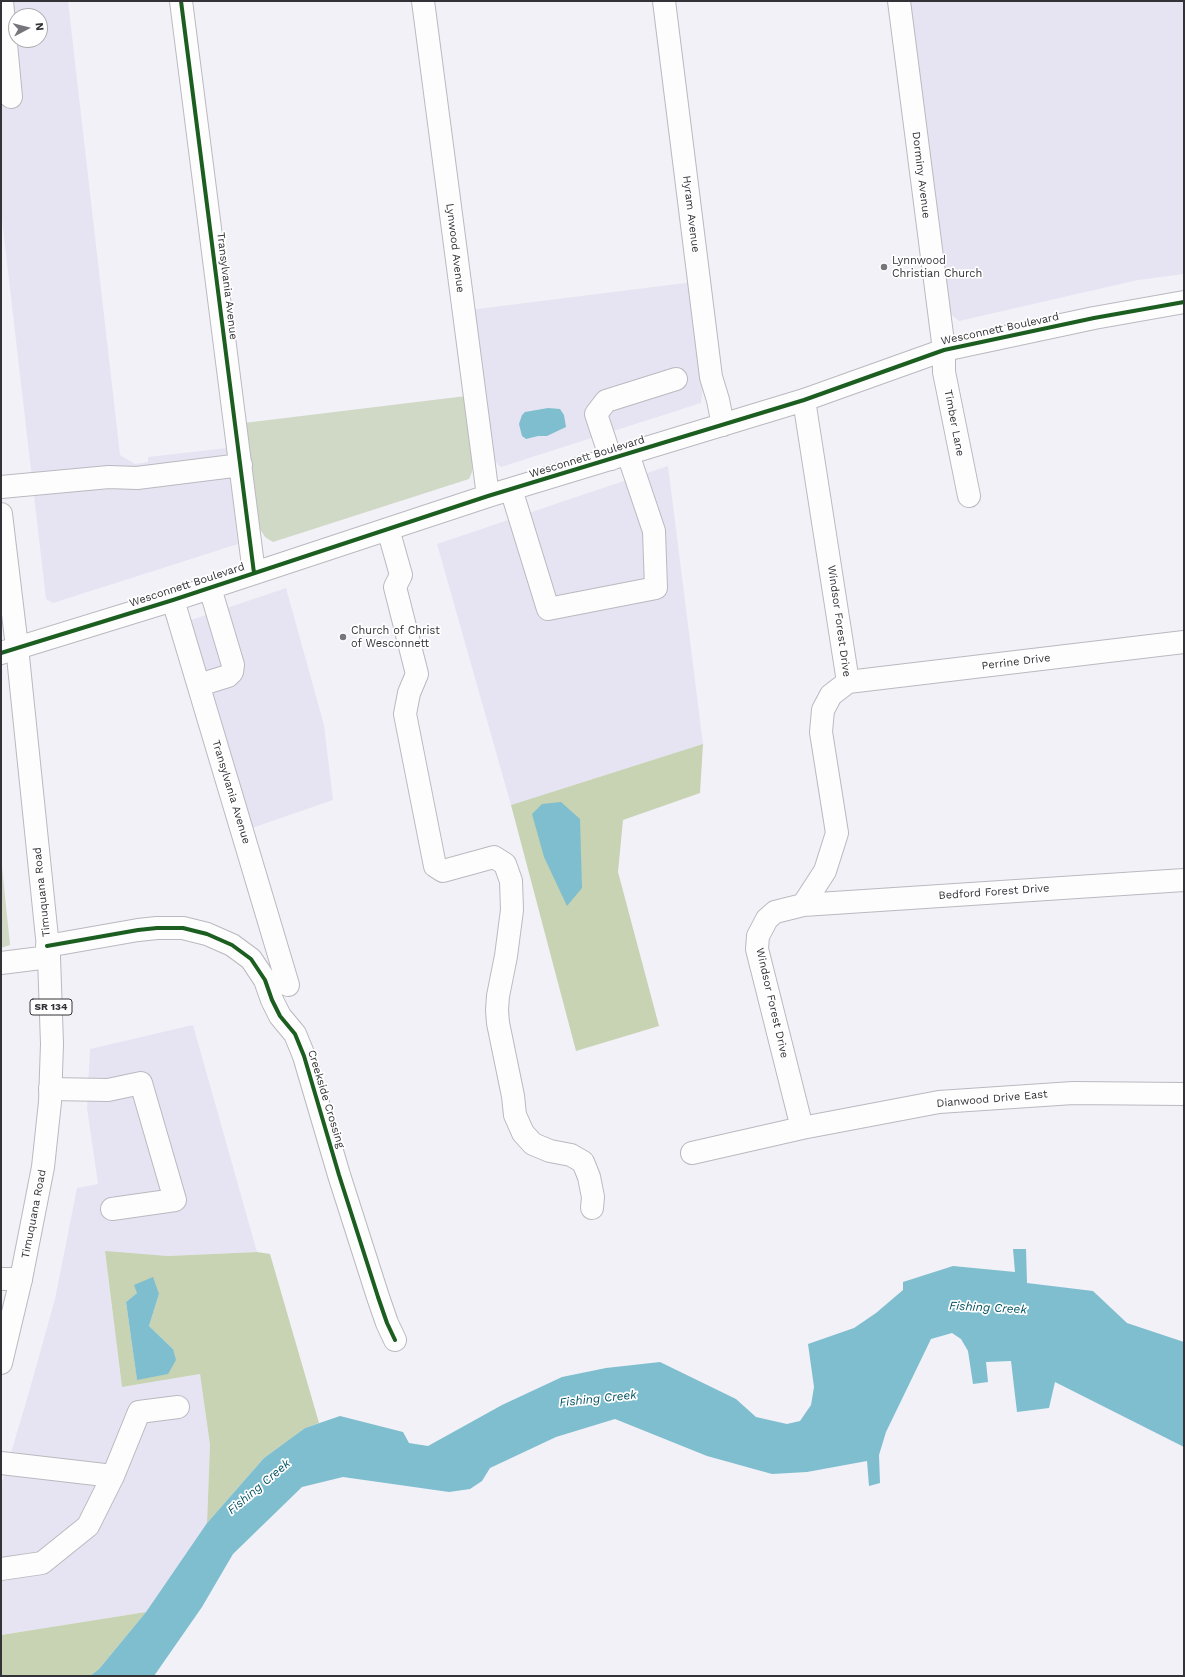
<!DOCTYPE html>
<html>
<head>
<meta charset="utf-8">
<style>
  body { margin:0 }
  #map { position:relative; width:1185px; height:1677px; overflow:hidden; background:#f2f1f8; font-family:"Work Sans",sans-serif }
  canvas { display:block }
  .frame { position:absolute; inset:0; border:2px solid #323237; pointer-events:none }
  .north { position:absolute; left:8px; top:8px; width:40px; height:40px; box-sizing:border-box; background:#fff; border:1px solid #adadaf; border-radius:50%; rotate:83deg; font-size:11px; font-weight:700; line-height:16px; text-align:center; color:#323237 }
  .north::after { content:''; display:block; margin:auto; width:14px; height:18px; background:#75757b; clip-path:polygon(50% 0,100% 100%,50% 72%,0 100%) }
</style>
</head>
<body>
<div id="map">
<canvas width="1185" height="1677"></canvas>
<div class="frame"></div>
<div class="north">N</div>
</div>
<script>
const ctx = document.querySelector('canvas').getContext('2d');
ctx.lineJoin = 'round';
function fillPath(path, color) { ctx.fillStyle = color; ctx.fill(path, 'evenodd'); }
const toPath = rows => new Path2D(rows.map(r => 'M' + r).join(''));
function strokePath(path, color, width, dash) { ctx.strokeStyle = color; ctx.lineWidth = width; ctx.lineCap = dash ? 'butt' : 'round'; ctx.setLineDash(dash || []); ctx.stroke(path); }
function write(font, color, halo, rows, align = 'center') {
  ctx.font = font + ' "Work Sans",sans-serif'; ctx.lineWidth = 3.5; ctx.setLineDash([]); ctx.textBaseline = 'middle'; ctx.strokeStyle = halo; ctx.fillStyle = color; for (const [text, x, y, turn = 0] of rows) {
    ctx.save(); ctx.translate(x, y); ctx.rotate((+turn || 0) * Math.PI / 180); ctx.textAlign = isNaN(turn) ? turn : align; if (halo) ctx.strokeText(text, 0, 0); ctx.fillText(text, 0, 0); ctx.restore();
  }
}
fillPath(toPath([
  [1,1,68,1,120,455,135,464,148,462,148,457,227,448,238,544,53,603,46,599,1,211],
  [16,16,40,16,40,40,16,40],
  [905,1,1184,1,1184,274,1138,280,959,321,949,313],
  [693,282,703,385,701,403,501,467,492,459,469,310],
  [668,466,703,744,511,805,437,544],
  [286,588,324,725,333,800,249,829,188,621],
  [193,1025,257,1252,168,1256,105,1252,122,1387,200,1374,210,1445,207,1523,146,1612,1,1635,1,1486,27,1399,55,1299,77,1188,98,1184,87,1108,90,1049]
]), '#e6e4f2');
fillPath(toPath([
  [466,396,473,458,472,472,469,479,273,542,265,537,258,526,244,423],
  [1,857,10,945,1,948]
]), '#d0d9c5');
fillPath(toPath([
  [703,744,700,793,623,820,618,872,659,1026,576,1051,511,805],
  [105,1251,168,1256,257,1252,270,1254,319,1423,305,1428,264,1458,207,1523,210,1445,200,1374,122,1387],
  [137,1293,159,1294,149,1326,173,1349,137,1379,126,1302],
  [146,1612,99,1669,90,1676,1,1676,1,1635]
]), '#c7d3b3');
fillPath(toPath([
  [548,408,560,409,564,415,566,427,547,436,538,436,526,439,522,436,519,424,522,415,525,412],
  [561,802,580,819,582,888,567,906,544,857,532,814,542,804],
  [1013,1249,1026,1249,1027,1283,1093,1291,1127,1323,1184,1342,1184,1447,1055,1382,1049,1408,1017,1412,1011,1361,986,1362,988,1382,973,1384,968,1351,961,1339,952,1333,931,1339,886,1432,879,1455,880,1483,869,1486,867,1461,807,1472,772,1474,707,1456,615,1419,556,1437,490,1468,482,1481,470,1489,449,1492,343,1477,302,1487,233,1554,202,1607,154,1676,90,1676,99,1669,146,1612,207,1523,264,1458,305,1428,340,1416,403,1432,409,1443,428,1446,502,1405,562,1377,606,1368,660,1362,736,1399,756,1417,787,1424,800,1421,811,1405,814,1387,808,1344,854,1328,876,1313,903,1290,903,1282,953,1266,1015,1272],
  [153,1277,159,1294,149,1326,173,1349,176,1360,168,1374,137,1380,126,1302,137,1293,134,1285]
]), '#7fbece');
const minor = toPath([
  [2,1,11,97],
  [181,1,254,573],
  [423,1,488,496],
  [664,1,711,377,718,400,723,425],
  [899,1,944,350,944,372,969,496],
  [804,400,848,682],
  [611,459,596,414,606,401,676,379],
  [1,487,109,477,137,478,241,465],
  [511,489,548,609,656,588,654,531,628,454],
  [388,529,401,575,395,587,417,674,409,693,405,714,435,866,443,871,494,857,505,864,511,881,512,910,506,956,498,996,497,1010,498,1023,513,1096,515,1115,523,1133,533,1144,550,1151,571,1155,583,1162,589,1177,593,1197,592,1208],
  [173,600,288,985],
  [1,653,173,600,488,496,804,400,944,350,1094,318,1184,302],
  [848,682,1184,642],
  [199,685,228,676,232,672,233,665,210,588],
  [803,905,1184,880],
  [47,946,138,930,157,928,183,928,207,934,232,945,251,959,265,980,272,1000,280,1016,295,1034,304,1056,339,1175,378,1297,387,1323,395,1340],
  [1,963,49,957],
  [50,1089,108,1090,141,1083,175,1200,112,1209],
  [802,1128,757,949,758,936,767,919,775,912,803,905,825,871,837,833,821,732,823,710,831,695,848,682],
  [692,1153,802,1128,939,1102,1073,1093,1184,1094],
  [1,1279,21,1279],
  [1,1463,113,1476,139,1412,178,1407],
  [1,1569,42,1563,88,1526,113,1476]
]);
const major = toPath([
  [1,514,17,647,49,957,52,1044,50,1102,43,1167,21,1279,1,1363]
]);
strokePath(minor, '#bab9bf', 24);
strokePath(major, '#bab9bf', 24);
strokePath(minor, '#fdfdfe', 22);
strokePath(major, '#fdfdfe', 22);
strokePath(toPath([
  [181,1,254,573],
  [1,653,173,600,488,496,804,400,944,350,1094,318,1184,302],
  [47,946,138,930,157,928,183,928,207,934,232,945,251,959,265,980,272,1000,280,1016,295,1034,304,1056,339,1175,378,1297,387,1323,395,1340]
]), '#1b5e20', 4);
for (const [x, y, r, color] of [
  [884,267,4,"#75757b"],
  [343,637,4,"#75757b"]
]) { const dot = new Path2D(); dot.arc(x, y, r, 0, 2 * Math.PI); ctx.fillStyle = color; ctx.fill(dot); strokePath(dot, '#fff', 1.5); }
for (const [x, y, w] of [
  [51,1007,42]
]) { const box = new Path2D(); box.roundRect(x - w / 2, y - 8, w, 16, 3); ctx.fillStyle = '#fff'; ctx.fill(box); strokePath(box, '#323237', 1); }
write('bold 10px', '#323237', null, [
  ["SR 134",51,1007]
]);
write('11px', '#323237', '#fff', [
  ["Dorminy Avenue",921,175,83],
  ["Hyram Avenue",691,214,83],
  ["Lynwood Avenue",455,248,83],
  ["Transylvania Avenue",227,286,83],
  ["Wesconnett Boulevard",1000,329,-12],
  ["Timber Lane",954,423,79],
  ["Wesconnett Boulevard",587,457,-17],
  ["Wesconnett Boulevard",187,585,-18],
  ["Windsor Forest Drive",839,621,82],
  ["Perrine Drive",1016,662,-7],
  ["Transylvania Avenue",231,792,73],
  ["Timuquana Road",42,892,-96],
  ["Bedford Forest Drive",994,892,-4],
  ["Windsor Forest Drive",772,1003,77],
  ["Creekside Crossing",326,1099,73],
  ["Dianwood Drive East",992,1099,-5],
  ["Timuquana Road",34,1214,-79]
]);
write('11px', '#323237', '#fff', [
  ["Lynnwood",892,261],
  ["Christian Church",892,274],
  ["Church of Christ",351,631],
  ["of Wesconnett",351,644]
], 'left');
write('italic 12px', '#005261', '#fff', [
  ["Fishing Creek",988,1308,3],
  ["Fishing Creek",598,1399,-6],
  ["Fishing Creek",259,1487,-40]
]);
</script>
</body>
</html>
